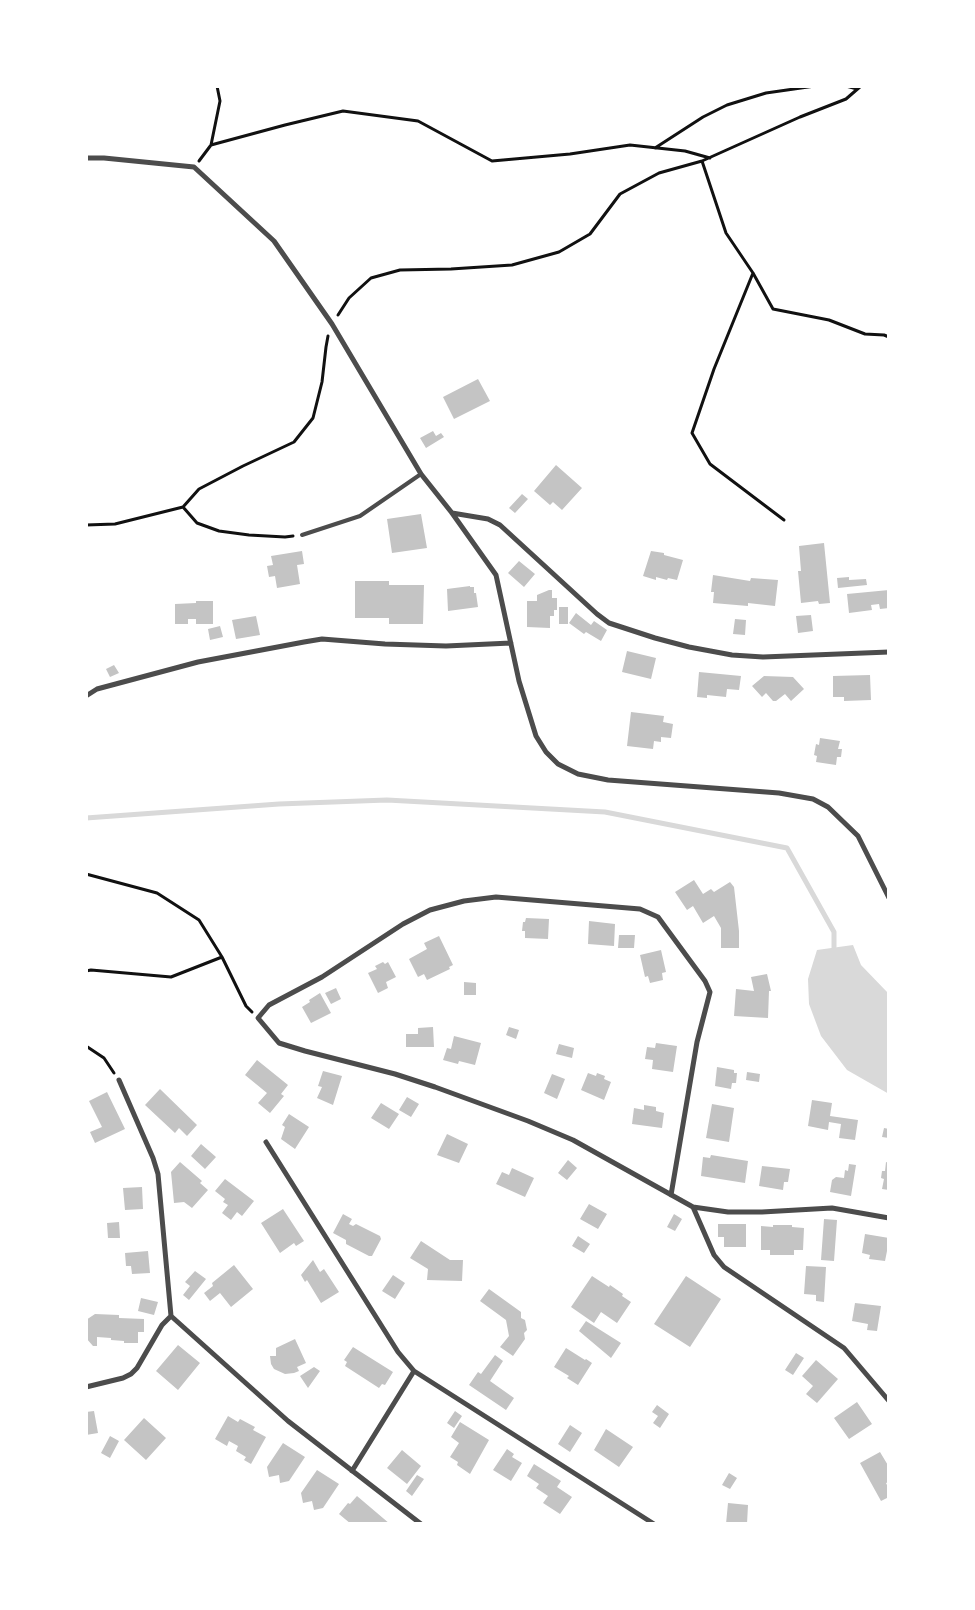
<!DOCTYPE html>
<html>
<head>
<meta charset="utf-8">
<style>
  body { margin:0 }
  #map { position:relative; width:975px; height:1610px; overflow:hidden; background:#fff; font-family:Commissioner,sans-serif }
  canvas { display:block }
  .frame { position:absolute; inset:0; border:88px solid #fff; pointer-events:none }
</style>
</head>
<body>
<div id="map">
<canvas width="975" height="1610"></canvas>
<div class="frame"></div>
</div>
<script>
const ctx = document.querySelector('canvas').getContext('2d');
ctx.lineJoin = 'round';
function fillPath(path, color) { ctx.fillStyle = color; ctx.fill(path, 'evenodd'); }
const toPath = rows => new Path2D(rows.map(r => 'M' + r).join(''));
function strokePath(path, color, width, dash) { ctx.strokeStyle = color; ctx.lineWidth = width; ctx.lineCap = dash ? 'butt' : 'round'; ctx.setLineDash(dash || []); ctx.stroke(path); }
fillPath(toPath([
  [853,945,861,965,888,993,889,996,889,1094,847,1070,821,1036,809,1004,808,979,817,950]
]), '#d9d9d9');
strokePath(toPath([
  [86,818,279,804,387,800,605,812,787,848,834,932,834,948]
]), '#d9d9d9', 5);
fillPath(toPath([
  [478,379,490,401,454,419,443,397],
  [433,431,436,436,441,433,444,437,426,448,420,438],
  [556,465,582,488,562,510,553,502,550,505,534,491],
  [522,494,528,499,515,513,509,508],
  [421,514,427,548,392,553,387,519],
  [824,543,830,603,819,604,818,601,801,603,798,571,801,571,799,546],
  [302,551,304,564,297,565,300,584,277,588,275,576,269,577,267,566,273,565,271,556],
  [651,551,664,553,664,555,683,560,677,580,668,578,667,580,656,577,656,580,643,576],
  [519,561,535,574,524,587,508,573],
  [713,575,750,581,751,578,778,580,775,606,748,603,748,606,713,603,714,592,711,592],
  [849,577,849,580,866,579,867,585,838,588,837,578],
  [355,581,389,581,389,585,424,585,423,624,389,624,389,618,355,618],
  [470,586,470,587,474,587,474,593,476,593,478,607,448,611,447,589],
  [549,590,552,590,552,598,557,598,557,610,554,610,554,616,550,616,550,628,527,627,527,601,537,601,537,595],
  [889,590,889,608,880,609,879,604,871,605,872,610,849,613,847,594],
  [196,601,213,601,213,624,196,624,196,619,188,619,188,624,175,624,175,604,196,603],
  [559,607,568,607,568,624,559,624],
  [576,613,591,625,594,621,607,630,601,641,586,632,584,634,569,623],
  [811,615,813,631,798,633,796,616],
  [256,616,260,635,236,639,232,620],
  [735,619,746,620,745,635,733,634],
  [220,626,223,637,210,640,208,629],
  [627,651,656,658,651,679,622,672],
  [114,665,119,673,110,677,106,669],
  [699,672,741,676,739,690,727,689,726,697,707,695,707,698,697,697],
  [870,675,871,700,844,701,844,697,833,697,833,676],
  [764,676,793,677,804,689,791,701,785,694,776,701,773,701,766,693,762,697,752,686],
  [631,712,664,716,663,722,673,724,671,738,661,737,661,742,654,741,653,749,627,746],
  [820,738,840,741,838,749,842,749,841,757,837,757,836,765,816,762,817,756,814,755,816,744,819,745],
  [694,880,703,894,711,889,714,892,730,882,734,887,739,931,739,948,721,948,721,928,714,916,703,923,693,906,687,910,675,892],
  [526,918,549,919,548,939,525,938,525,931,522,931,523,922,525,922],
  [589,921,615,924,614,946,588,944],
  [619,935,635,935,634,948,618,948],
  [439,936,453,965,449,967,450,969,427,980,424,974,418,977,409,959,427,949,424,943],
  [661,950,666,972,662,973,663,980,650,983,648,976,645,977,640,955],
  [383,962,385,964,388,962,396,977,386,982,388,988,378,993,368,973,377,969,375,966],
  [767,974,771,991,769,991,768,1018,734,1016,736,989,754,991,751,977],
  [464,982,476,983,476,995,464,995],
  [336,988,341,999,331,1004,325,993],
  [320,993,331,1013,311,1023,302,1007,310,1002,309,1000],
  [433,1027,434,1047,406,1047,406,1034,418,1034,418,1028],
  [509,1027,519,1030,516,1039,506,1035],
  [454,1036,481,1043,475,1065,459,1061,458,1064,443,1060,447,1048,451,1049],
  [656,1043,677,1046,673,1072,652,1069,653,1060,645,1059,647,1047,655,1048],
  [559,1044,574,1048,572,1058,556,1054],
  [257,1060,288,1085,281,1094,284,1096,270,1113,258,1103,267,1093,245,1075],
  [717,1067,734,1070,734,1073,737,1073,736,1083,732,1083,731,1089,715,1086],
  [323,1071,342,1076,333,1105,317,1098,322,1087,318,1086],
  [747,1072,760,1074,759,1082,746,1080],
  [588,1073,596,1076,597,1073,605,1076,604,1079,611,1082,604,1100,581,1090],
  [552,1074,565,1079,557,1099,544,1093],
  [160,1089,197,1125,187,1136,179,1128,175,1133,145,1105],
  [107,1092,125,1129,95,1143,90,1132,102,1127,89,1101],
  [407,1097,419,1104,411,1117,399,1110],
  [812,1100,832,1103,830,1116,858,1120,855,1140,839,1138,841,1124,829,1122,828,1130,808,1126],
  [381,1103,399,1114,389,1129,371,1118],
  [712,1104,734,1108,729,1142,706,1138],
  [644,1105,656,1107,656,1111,664,1113,662,1128,632,1124,634,1108,644,1110],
  [289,1114,309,1127,295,1149,281,1139,285,1127,282,1125],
  [884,1128,889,1129,889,1138,882,1137],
  [447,1134,468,1144,459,1163,437,1155],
  [201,1144,216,1157,205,1169,191,1156],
  [711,1155,748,1161,745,1183,701,1176,703,1157,710,1158],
  [568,1160,577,1168,567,1180,558,1173],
  [180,1162,202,1181,200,1183,208,1190,192,1208,184,1202,174,1203,171,1172],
  [886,1162,889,1163,889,1190,882,1189,884,1179,881,1178,882,1171,885,1171],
  [849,1164,856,1165,851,1196,830,1192,832,1180,836,1177,844,1178,845,1170,848,1171],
  [762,1166,790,1169,788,1182,784,1182,783,1190,759,1186],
  [512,1168,534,1178,525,1197,496,1184,502,1172,509,1175],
  [225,1179,254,1201,242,1216,237,1212,231,1220,222,1213,228,1205,223,1202,225,1199,215,1191],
  [142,1187,143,1209,125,1210,123,1188],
  [589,1204,607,1214,598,1229,580,1219],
  [283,1209,304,1241,296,1246,294,1243,280,1253,261,1223],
  [343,1214,352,1219,349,1224,353,1226,356,1224,380,1236,381,1239,372,1256,369,1256,346,1244,346,1240,333,1233],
  [674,1214,682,1219,675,1231,667,1227],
  [824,1219,837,1220,834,1261,821,1260],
  [119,1222,120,1238,108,1238,107,1223],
  [718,1224,746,1224,746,1247,724,1247,724,1237,718,1237],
  [773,1225,792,1225,792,1227,804,1228,803,1250,794,1250,794,1255,770,1255,770,1250,761,1250,761,1226,773,1227],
  [865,1234,889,1238,889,1251,887,1251,885,1261,869,1259,870,1255,862,1253],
  [578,1236,590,1244,584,1253,572,1246],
  [421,1241,450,1260,463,1260,462,1281,427,1280,428,1269,410,1258],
  [148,1251,150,1273,132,1274,131,1266,126,1266,125,1253],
  [313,1260,320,1272,324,1269,339,1292,321,1303,307,1280,305,1282,301,1275],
  [234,1265,253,1289,231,1307,220,1293,210,1301,204,1293,213,1286,212,1283],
  [806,1266,826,1267,824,1302,816,1301,816,1295,804,1294],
  [195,1271,206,1279,189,1300,183,1295,190,1286,185,1282],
  [393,1275,405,1283,395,1299,382,1291],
  [592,1276,609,1287,610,1285,623,1294,622,1296,631,1302,617,1323,601,1312,594,1323,571,1307],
  [686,1276,721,1299,690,1347,654,1324],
  [489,1289,521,1312,521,1318,525,1320,527,1330,524,1333,525,1339,513,1356,500,1347,509,1336,506,1320,480,1301],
  [141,1298,158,1302,154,1315,138,1311],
  [855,1303,881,1306,877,1331,867,1330,868,1324,852,1321],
  [95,1314,119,1315,119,1318,144,1319,144,1332,138,1332,138,1343,124,1343,124,1341,111,1340,111,1338,97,1337,97,1346,93,1346,86,1338,86,1320],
  [586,1321,621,1343,611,1358,579,1331],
  [295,1339,306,1363,297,1367,299,1371,294,1373,285,1374,274,1369,271,1364,270,1356,276,1356,276,1348],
  [178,1345,200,1363,178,1390,156,1371],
  [353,1347,393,1372,385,1385,382,1384,379,1388,345,1366,347,1362,344,1360],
  [566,1348,585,1360,586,1359,592,1363,578,1385,567,1378,569,1376,554,1367],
  [796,1353,804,1358,793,1375,785,1370],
  [495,1355,503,1361,490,1381,514,1398,506,1410,469,1385,478,1372,481,1374],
  [816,1360,838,1379,817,1403,806,1394,813,1386,802,1376],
  [314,1367,320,1371,308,1388,300,1376],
  [857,1402,872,1424,849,1439,834,1418],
  [657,1405,669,1414,660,1428,653,1423,658,1416,652,1412],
  [94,1411,98,1433,86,1435,86,1412],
  [455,1411,462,1416,454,1428,447,1423],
  [228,1416,238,1422,240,1419,255,1427,253,1430,266,1437,251,1464,244,1460,246,1457,236,1451,238,1446,229,1441,227,1446,215,1439],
  [144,1418,166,1438,146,1460,124,1440],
  [460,1422,489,1440,470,1474,457,1465,458,1462,450,1457,459,1443,451,1437],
  [570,1425,582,1433,570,1452,558,1444],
  [606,1429,633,1447,619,1467,594,1450],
  [110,1436,119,1441,110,1458,101,1453],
  [283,1443,305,1457,289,1481,280,1483,279,1475,269,1477,267,1467],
  [507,1449,514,1454,512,1457,522,1463,511,1481,493,1470],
  [402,1450,421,1466,407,1484,387,1468],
  [880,1452,889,1467,889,1482,886,1483,889,1489,889,1497,881,1501,860,1463],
  [534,1464,561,1481,557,1487,572,1497,560,1514,543,1503,548,1496,536,1488,539,1484,527,1476],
  [317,1470,339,1484,323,1508,314,1510,312,1501,303,1503,301,1493],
  [729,1473,737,1478,730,1489,722,1485],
  [417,1475,424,1479,412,1496,406,1491],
  [357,1496,390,1524,351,1524,339,1514,348,1503,350,1504],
  [728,1503,748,1505,747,1524,726,1524]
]), '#c4c4c4');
strokePath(toPath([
  [846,86,857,89],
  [211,145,285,125,343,111,418,121,492,161,570,154,630,145,685,151,710,158],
  [655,148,703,117,727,105,766,93,815,86],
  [199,161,211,145,220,101,217,86],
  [702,161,726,233,753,273,773,309,829,320,865,334,884,335,889,337],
  [753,273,714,369,692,433,710,464,784,520],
  [338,315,349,298,371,278,400,270,451,269,512,265,559,252,590,234,620,194,659,173,702,161,800,117,846,99,861,86],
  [183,507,197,523,219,531,249,535,285,537,293,536],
  [86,525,115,524,183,507,199,489,243,466,294,442,313,418,322,382,326,347,328,336],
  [86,874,157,893,199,920,222,957,246,1006,252,1012],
  [86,971,91,970,171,977,222,957],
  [86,1046,104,1058,114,1073]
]), '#111', 3);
strokePath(toPath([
  [302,535,360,516,421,474]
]), '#4c4c4c', 4);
strokePath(toPath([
  [86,158,104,158,194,167,274,241,332,324,421,474,452,513,496,575,519,681,536,736,546,752,558,764,578,774,608,780,779,793,813,799,828,807,858,836,889,898],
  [452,513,488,519,500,525,597,614,609,623,655,638,689,647,732,655,763,657,889,652],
  [86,696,97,689,198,662,304,642,322,639,385,644,446,646,511,643],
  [119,1080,153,1158,158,1174,171,1316,288,1421,421,1524],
  [266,1142,398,1352,414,1371,654,1524],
  [671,1195,697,1042,710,992,705,981,658,917,640,909,496,897,464,901,430,910,403,924,322,977,269,1005,258,1018,279,1043,305,1051,395,1074,435,1087,528,1121,573,1140,693,1207,714,1255,724,1267,844,1348,889,1401],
  [693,1207,728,1212,762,1212,832,1208,889,1218],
  [86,1387,123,1378,131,1374,137,1368,162,1325,171,1316],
  [352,1471,414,1371]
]), '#4c4c4c', 5);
</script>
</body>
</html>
